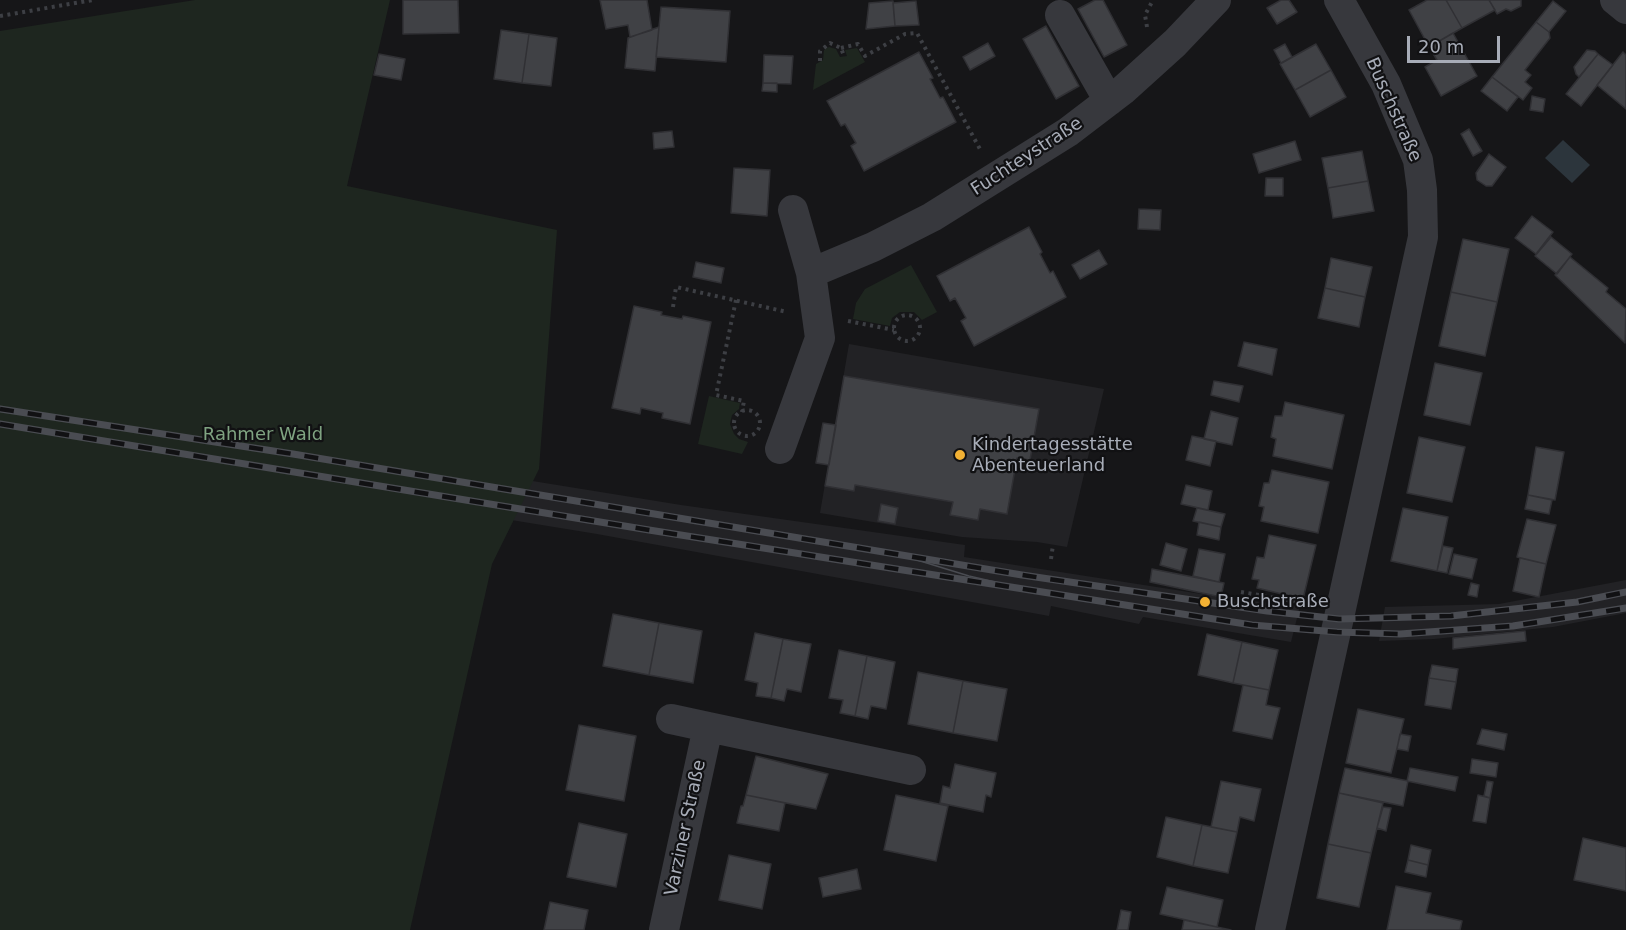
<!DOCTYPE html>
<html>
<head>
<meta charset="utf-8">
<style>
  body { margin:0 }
  #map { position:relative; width:1626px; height:930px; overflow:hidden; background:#161618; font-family:"DejaVu Sans",sans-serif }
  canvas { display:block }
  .scale { position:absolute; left:1407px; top:36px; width:93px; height:27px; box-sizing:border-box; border:3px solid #a8adb8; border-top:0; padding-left:8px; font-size:18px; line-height:21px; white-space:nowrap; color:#a8adb8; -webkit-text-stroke:4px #111113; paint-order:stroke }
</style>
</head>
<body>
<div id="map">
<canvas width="1626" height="930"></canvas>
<div class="scale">20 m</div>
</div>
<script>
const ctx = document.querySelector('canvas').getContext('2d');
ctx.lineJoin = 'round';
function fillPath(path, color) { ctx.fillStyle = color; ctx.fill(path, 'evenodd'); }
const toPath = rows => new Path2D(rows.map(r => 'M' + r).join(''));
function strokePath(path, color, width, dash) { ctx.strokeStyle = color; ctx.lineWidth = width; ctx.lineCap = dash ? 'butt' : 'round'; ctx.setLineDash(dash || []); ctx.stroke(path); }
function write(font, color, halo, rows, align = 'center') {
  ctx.font = font + ' "DejaVu Sans",sans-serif'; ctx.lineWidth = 4.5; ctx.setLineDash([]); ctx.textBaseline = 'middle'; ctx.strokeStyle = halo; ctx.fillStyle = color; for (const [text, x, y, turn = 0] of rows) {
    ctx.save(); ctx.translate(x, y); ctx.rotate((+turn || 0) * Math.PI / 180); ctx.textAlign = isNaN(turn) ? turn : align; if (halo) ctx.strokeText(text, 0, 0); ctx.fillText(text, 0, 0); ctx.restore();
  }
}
fillPath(toPath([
  [849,344,1104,389,1067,547,1037,542,962,537,820,513],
  [0,395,681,505,965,545,964,557,1240,600,1300,606,1291,642,1143,617,1139,624,1051,606,1049,616,597,534,113,455],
  [1626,580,1626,613,1553,627,1434,639,1379,641,1385,607,1499,604]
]), '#222225');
fillPath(toPath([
  [195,0,390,0,347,186,557,230,539,469,492,564,410,930,0,930,0,31],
  [829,47,836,49,840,57,847,56,845,50,857,48,865,62,813,90,816,64,823,60,824,50],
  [911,265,937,312,922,320,914,312,900,312,892,318,890,326,853,319,856,303,865,289],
  [709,396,740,403,739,409,732,415,730,424,734,434,739,439,748,442,742,454,698,444]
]), '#1e261f');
fillPath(toPath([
  [1563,140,1590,165,1572,183,1545,158]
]), '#2c353c');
const building = toPath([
  [403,0,458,0,459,33,403,34,403,0],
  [600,0,647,0,652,30,630,37,628,25,606,29,600,0],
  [1095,0,1103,0,1127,45,1104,57,1078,9,1095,0],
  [1281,0,1289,0,1297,12,1277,24,1267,8,1281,0],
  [1427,0,1446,0,1462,28,1429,47,1409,10,1427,0],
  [1446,0,1489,0,1495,10,1462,28,1446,0],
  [1489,0,1521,0,1521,6,1511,11,1506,9,1497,14,1489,0],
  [893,1,895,26,866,29,869,3,893,1],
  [916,1,919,25,895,26,893,3,916,1],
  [1553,1,1566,11,1549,32,1536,22,1553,1],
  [661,7,730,11,726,62,656,57,661,7],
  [1536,22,1549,32,1550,38,1525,70,1531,75,1525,82,1532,88,1523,100,1492,77,1536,22],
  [1046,26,1079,86,1056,99,1023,39,1046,26],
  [659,27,655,71,625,68,628,38,659,27],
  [501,30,529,34,522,83,494,79,501,30],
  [1453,33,1477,76,1441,96,1425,67,1437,60,1429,47,1453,33],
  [529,34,557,38,551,86,522,83,529,34],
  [988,43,995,56,970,70,963,57,988,43],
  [1285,44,1292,57,1281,63,1274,50,1285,44],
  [1316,44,1331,70,1295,90,1280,64,1316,44],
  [1587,50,1595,51,1598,54,1579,77,1576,74,1574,67,1587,50],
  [919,52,933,78,930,79,940,98,943,97,956,122,864,171,851,146,856,143,845,124,841,126,827,101,919,52],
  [1623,52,1626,55,1626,109,1597,85,1623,52],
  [379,54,405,59,401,80,374,75,379,54],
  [1598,54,1613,65,1581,106,1566,94,1598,54],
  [764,55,793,56,791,84,763,83,764,55],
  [1331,70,1346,97,1310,117,1295,90,1331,70],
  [1492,77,1518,97,1507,111,1481,91,1492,77],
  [763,83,777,83,777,92,762,91,763,83],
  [1532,96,1545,99,1543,112,1530,110,1532,96],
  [1469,129,1482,151,1473,156,1461,134,1469,129],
  [672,131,674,147,654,149,653,133,672,131],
  [1295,141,1301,160,1259,173,1253,154,1295,141],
  [1362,151,1368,181,1328,188,1322,158,1362,151],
  [1489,154,1506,167,1492,186,1486,186,1477,180,1476,173,1489,154],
  [734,168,770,170,767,216,731,213,734,168],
  [1266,178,1283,178,1283,196,1265,196,1266,178],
  [1368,181,1374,211,1333,218,1328,188,1368,181],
  [1139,209,1161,210,1160,230,1138,229,1139,209],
  [1532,216,1553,232,1536,254,1515,238,1532,216],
  [1029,227,1042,252,1040,254,1050,273,1053,271,1066,297,974,346,961,321,966,318,955,298,950,301,937,276,1029,227],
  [1551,237,1572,254,1557,274,1535,256,1551,237],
  [1463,239,1509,249,1497,302,1451,292,1463,239],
  [1099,250,1107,264,1080,279,1072,265,1099,250],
  [1570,257,1608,288,1606,292,1626,309,1625,343,1555,275,1570,257],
  [1331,258,1372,267,1365,297,1325,288,1331,258],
  [696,262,724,268,721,283,693,277,696,262],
  [1325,288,1365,297,1359,327,1318,318,1325,288],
  [1451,292,1497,302,1485,356,1439,346,1451,292],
  [634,306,662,312,661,315,682,319,683,316,711,322,690,424,662,418,663,413,641,408,640,414,612,408,634,306],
  [1244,342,1277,349,1272,375,1238,366,1244,342],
  [1435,363,1482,373,1470,425,1424,415,1435,363],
  [844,376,1039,409,1030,460,1017,458,1007,514,980,509,978,520,950,515,953,502,855,485,854,491,825,486,844,376],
  [1214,381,1243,386,1239,402,1211,395,1214,381],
  [1285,402,1344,415,1332,469,1273,456,1276,439,1271,437,1275,416,1282,416,1285,402],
  [1211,411,1238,418,1232,445,1204,439,1211,411],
  [823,423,836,425,829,465,816,463,823,423],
  [1192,436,1216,441,1210,466,1186,460,1192,436],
  [1419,437,1465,447,1452,502,1407,493,1419,437],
  [1536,447,1564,452,1555,500,1528,495,1536,447],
  [1272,470,1329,482,1318,533,1261,521,1264,507,1259,506,1264,483,1269,483,1272,470],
  [1186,485,1212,491,1208,510,1181,504,1186,485],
  [1528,495,1552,500,1549,514,1525,509,1528,495],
  [881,504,898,508,895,524,878,521,881,504],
  [1197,508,1225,514,1221,527,1193,521,1197,508],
  [1403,508,1448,517,1437,571,1391,561,1403,508],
  [1527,519,1556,525,1546,564,1517,557,1527,519],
  [1199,522,1221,527,1219,540,1197,535,1199,522],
  [1269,535,1316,545,1303,599,1257,588,1259,580,1252,579,1257,557,1264,558,1269,535],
  [1166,543,1187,549,1181,571,1160,565,1166,543],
  [1443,546,1453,548,1447,573,1437,571,1443,546],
  [1199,549,1225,554,1219,582,1193,576,1199,549],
  [1454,554,1477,559,1472,579,1449,574,1454,554],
  [1520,558,1546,564,1539,597,1513,591,1520,558],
  [1152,569,1224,583,1221,597,1150,582,1152,569],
  [1471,583,1479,585,1477,597,1468,595,1471,583],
  [613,614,659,623,649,675,603,666,613,614],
  [659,623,702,631,693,683,649,675,659,623],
  [1525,631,1526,641,1453,649,1453,638,1525,631],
  [755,633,783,639,771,698,756,696,758,683,745,680,755,633],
  [1207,634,1242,642,1233,683,1198,675,1207,634],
  [783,639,811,644,801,692,787,689,784,701,771,698,783,639],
  [1242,642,1278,650,1269,690,1233,683,1242,642],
  [839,650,867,656,855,716,840,713,843,700,829,698,839,650],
  [867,656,895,662,886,709,871,706,868,719,855,716,867,656],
  [1432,665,1458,669,1456,682,1429,678,1432,665],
  [918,672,963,681,953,733,908,724,918,672],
  [1429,678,1456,682,1451,709,1425,705,1429,678],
  [963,681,1007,689,997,741,953,733,963,681],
  [1243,685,1269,690,1266,705,1280,708,1272,739,1233,731,1243,685],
  [1358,709,1404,719,1391,773,1346,763,1358,709],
  [579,725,636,736,624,801,566,790,579,725],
  [1482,729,1507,734,1504,750,1477,744,1482,729],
  [1400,734,1411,736,1408,751,1397,749,1400,734],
  [756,756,828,774,816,809,746,795,756,756],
  [1472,759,1498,763,1496,777,1470,773,1472,759],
  [955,764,996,773,991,797,986,795,983,812,940,803,943,786,950,788,955,764],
  [1345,768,1408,781,1403,806,1339,793,1345,768],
  [1410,768,1458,777,1455,791,1407,781,1410,768],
  [1221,781,1261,789,1254,821,1240,817,1237,832,1211,827,1221,781],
  [1487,781,1493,782,1490,798,1484,796,1487,781],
  [1339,793,1383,803,1371,853,1328,844,1339,793],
  [746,795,785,803,779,831,737,823,741,806,743,806,746,795],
  [896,795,948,806,936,861,884,850,896,795],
  [1478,795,1490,798,1486,823,1473,821,1478,795],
  [1383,807,1391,808,1386,831,1377,828,1383,807],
  [1166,817,1202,825,1193,866,1157,857,1166,817],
  [579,823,627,834,616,887,567,877,579,823],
  [1202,825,1237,832,1228,873,1193,866,1202,825],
  [1583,838,1626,848,1626,891,1574,880,1583,838],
  [1328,844,1371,853,1359,907,1317,898,1328,844],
  [1411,845,1431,850,1428,865,1408,860,1411,845],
  [729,855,771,864,762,909,719,900,729,855],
  [1408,860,1428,865,1426,877,1405,872,1408,860],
  [857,869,861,889,823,897,819,878,857,869],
  [1396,886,1431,893,1426,913,1462,921,1460,930,1387,930,1396,886],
  [1167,887,1223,900,1217,927,1160,914,1167,887],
  [550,902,588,910,584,930,544,930,550,902],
  [1121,910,1131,912,1128,930,1117,930,1121,910],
  [1184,920,1231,930,1182,930,1184,920]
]);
fillPath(building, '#404145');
strokePath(building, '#303034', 1.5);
strokePath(toPath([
  [0,16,93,0],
  [1147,27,1145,15,1153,0],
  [841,48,858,44,865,56,905,34,917,33,981,151],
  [820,61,820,51,830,43,841,48,844,56],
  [736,300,716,395,744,401,742,412],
  [673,307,676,287,787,312],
  '894 328a13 13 0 1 1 26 0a13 13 0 1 1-26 0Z',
  [848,321,894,330],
  '734 423a13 13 0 1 1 26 0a13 13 0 1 1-26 0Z',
  [1051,559,1053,545],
  [1241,592,1310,604]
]), '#3d3f44', 4, [3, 4.5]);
strokePath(toPath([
  [1615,0,1626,9],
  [1060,15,1109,101],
  [793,210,811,273,873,247,932,217,1068,132,1123,90,1175,43,1216,0],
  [780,449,820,338,811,273],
  [671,719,708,727],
  [664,930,708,727,911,770],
  [1270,930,1423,237,1422,190,1418,160,1386,84,1339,0]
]), '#37383d', 30);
strokePath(toPath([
  [879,551,904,556,969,576,1008,585]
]), '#4a4c52', 1.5);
const rail = toPath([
  [0,409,293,454,1022,575,1267,611,1339,619,1451,616,1577,602,1626,592],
  [0,424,649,530,1252,625,1337,632,1400,634,1513,626,1626,608]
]);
strokePath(rail, '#4a4c52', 7);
strokePath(rail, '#111113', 4.5, [14]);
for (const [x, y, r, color] of [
  [960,455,6,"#f2b134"],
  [1205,602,6,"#f2b134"]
]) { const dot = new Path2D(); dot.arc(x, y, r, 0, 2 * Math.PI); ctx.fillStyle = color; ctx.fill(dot); strokePath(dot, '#111113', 2); }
write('18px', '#a8adb8', '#111113', [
  ["Buschstraße",1393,110,66],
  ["Fuchteystraße",1027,157,-33],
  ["Varziner Straße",686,828,-78]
]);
write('18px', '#7fa381', '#111113', [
  ["Rahmer Wald",263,435]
]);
write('18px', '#a8adb8', '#111113', [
  ["Kindertagesstätte",972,445],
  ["Abenteuerland",972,466],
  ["Buschstraße",1217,602]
], 'left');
</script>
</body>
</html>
